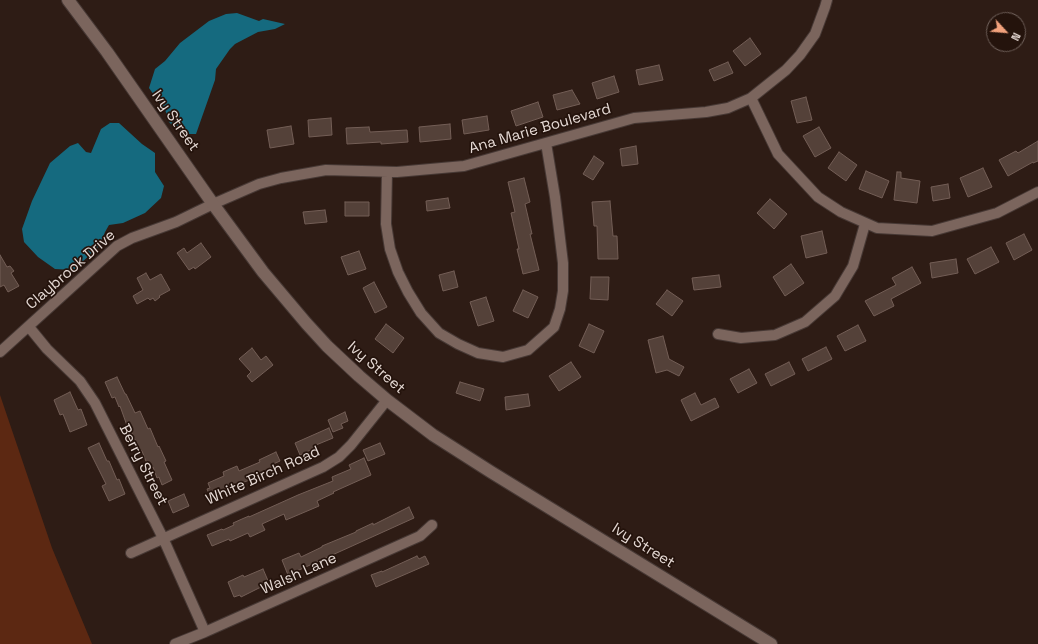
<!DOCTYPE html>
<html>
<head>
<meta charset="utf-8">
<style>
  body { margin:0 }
  #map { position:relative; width:1038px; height:644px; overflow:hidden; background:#2e1c15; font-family:"Space Grotesk",sans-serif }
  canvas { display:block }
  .north { position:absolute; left:986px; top:12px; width:40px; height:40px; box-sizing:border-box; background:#24130c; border:1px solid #71625c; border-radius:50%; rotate:116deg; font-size:11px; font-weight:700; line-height:16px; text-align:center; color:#e5d9d4 }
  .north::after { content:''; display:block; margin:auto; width:14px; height:18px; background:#f1a17c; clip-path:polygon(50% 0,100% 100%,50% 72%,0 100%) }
</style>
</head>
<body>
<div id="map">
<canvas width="1038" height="644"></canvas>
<div class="north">N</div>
</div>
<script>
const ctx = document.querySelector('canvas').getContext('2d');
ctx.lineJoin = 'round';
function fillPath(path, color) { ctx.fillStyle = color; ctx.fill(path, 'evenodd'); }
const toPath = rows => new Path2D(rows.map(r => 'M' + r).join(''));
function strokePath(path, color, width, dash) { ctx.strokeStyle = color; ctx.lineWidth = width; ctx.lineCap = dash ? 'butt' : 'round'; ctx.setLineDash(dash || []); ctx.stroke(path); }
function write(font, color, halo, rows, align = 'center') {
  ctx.font = font + ' "Space Grotesk",sans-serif'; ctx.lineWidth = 3.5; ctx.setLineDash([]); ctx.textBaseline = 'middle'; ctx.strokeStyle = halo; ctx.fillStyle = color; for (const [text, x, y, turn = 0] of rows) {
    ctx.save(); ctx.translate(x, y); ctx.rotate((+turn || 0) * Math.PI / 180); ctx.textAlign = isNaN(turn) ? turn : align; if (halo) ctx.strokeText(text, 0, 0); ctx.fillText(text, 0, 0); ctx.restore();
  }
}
fillPath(toPath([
  [0,395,52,548,92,644,0,644]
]), '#5c2812');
fillPath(toPath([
  [237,13,259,21,263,19,285,24,275,29,258,32,235,44,230,49,216,69,215,80,196,134,189,134,172,125,169,122,166,112,149,88,155,69,165,61,180,43,209,21,226,14],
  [110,123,119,123,142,144,155,153,155,172,164,186,161,198,145,213,123,223,109,225,105,232,100,245,74,270,55,269,38,257,24,242,22,229,32,201,50,163,70,146,78,143,86,152,91,153,101,129]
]), '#156a7f');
const building = toPath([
  [750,38,761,54,745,66,733,51,750,38],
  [728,62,733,73,714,81,709,70,728,62],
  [659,65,663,80,639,85,636,70,659,65],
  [614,76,619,92,597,99,592,83,614,76],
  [572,90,580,104,557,110,553,95,572,90],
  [806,97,812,120,797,123,791,101,806,97],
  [538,102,543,117,516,126,511,111,538,102],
  [487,116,489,130,464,134,462,120,487,116],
  [331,118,332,135,309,137,308,120,331,118],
  [450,124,451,139,420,142,419,127,450,124],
  [291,126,294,144,270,148,267,130,291,126],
  [369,127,370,132,407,130,408,142,381,144,381,142,347,144,346,128,369,127],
  [819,127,831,148,815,157,803,136,819,127],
  [1038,141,1038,161,1033,163,1033,162,1008,176,999,160,1016,151,1018,153,1038,141],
  [636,146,638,164,622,166,620,149,636,146],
  [839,152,857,165,846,181,828,168,839,152],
  [594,156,604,163,593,180,583,174,594,156],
  [983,168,992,187,968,197,960,178,983,168],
  [866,171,889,181,882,198,859,189,866,171],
  [897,172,901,172,901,178,920,181,917,203,894,200,897,172],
  [524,178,530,202,525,204,532,234,530,234,539,270,523,274,517,249,519,249,511,213,515,212,508,182,524,178],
  [948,184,950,198,933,201,931,187,948,184],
  [448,198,450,208,427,211,426,201,448,198],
  [770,199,787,214,774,229,757,213,770,199],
  [610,201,613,236,617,236,618,259,598,259,597,226,594,226,592,202,610,201],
  [345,202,369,202,369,216,345,216,345,202],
  [325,210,327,222,305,224,303,212,325,210],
  [822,231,827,253,806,258,801,236,822,231],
  [1024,234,1032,250,1014,260,1006,243,1024,234],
  [201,243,211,257,195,269,194,267,189,270,177,253,184,248,187,253,201,243],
  [991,247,999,262,975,274,967,259,991,247],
  [359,251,366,269,348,275,341,257,359,251],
  [0,255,7,267,10,266,14,271,11,273,19,286,8,292,4,285,0,287,0,255],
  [956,259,958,273,932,278,930,263,956,259],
  [791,264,804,283,785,296,773,277,791,264],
  [912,267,921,283,891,299,894,306,874,316,865,301,896,285,892,278,912,267],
  [454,271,458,287,443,291,439,275,454,271],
  [146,273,150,280,161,274,170,290,159,296,160,297,155,301,153,298,150,300,148,298,137,304,133,296,143,290,137,278,146,273],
  [719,275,721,287,694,290,692,278,719,275],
  [591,277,609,277,608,300,590,299,591,277],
  [374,282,387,307,375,313,363,288,374,282],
  [523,290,538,297,528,318,513,311,523,290],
  [667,290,683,301,672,316,656,304,667,290],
  [486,297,494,321,478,326,470,302,486,297],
  [386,324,404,338,393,353,375,339,386,324],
  [589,324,604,331,594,353,579,346,589,324],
  [858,325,866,341,845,351,837,336,858,325],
  [663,336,669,359,684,367,679,376,667,370,656,373,648,340,663,336],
  [826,347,832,359,808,371,802,359,826,347],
  [252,348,261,360,266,356,273,365,252,382,247,376,251,372,239,359,252,348],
  [571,362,581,377,559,391,549,376,571,362],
  [789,362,795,374,771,386,765,374,789,362],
  [749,369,757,383,738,393,730,379,749,369],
  [117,377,125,394,126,394,135,413,140,411,148,429,150,428,158,447,159,446,166,461,164,462,172,480,162,485,159,477,157,478,153,467,149,469,142,451,140,451,132,433,130,434,120,406,119,407,115,397,112,398,105,382,117,377],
  [460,382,484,389,480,401,456,393,460,382],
  [70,392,78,410,81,409,87,425,70,432,63,414,60,415,54,400,70,392],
  [695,393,701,405,715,398,719,407,691,421,681,400,695,393],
  [528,394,530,406,506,410,505,397,528,394],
  [345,412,348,421,341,424,343,428,333,432,328,420,345,412],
  [329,428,333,438,316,445,317,447,300,455,295,443,329,428],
  [99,443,107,461,109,461,117,480,119,479,125,494,109,501,102,486,106,484,88,448,99,443],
  [380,443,385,454,368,461,363,450,380,443],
  [276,452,280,461,271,465,274,470,210,496,207,489,210,488,208,483,224,476,223,472,237,466,239,471,260,462,259,460,276,452],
  [364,458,371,475,333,492,334,493,317,501,319,506,286,520,284,514,262,524,265,530,250,537,248,533,230,541,229,539,212,546,207,535,222,529,223,530,234,525,233,523,242,519,249,516,249,517,298,495,333,481,332,477,351,469,349,465,364,458],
  [184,494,189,506,173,513,168,501,184,494],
  [409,507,414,518,288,575,282,560,299,553,301,557,322,547,322,546,356,532,356,531,373,523,373,525,409,507],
  [417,556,419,559,425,556,429,564,376,587,371,575,382,571,382,572,417,556],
  [263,569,269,583,241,597,240,595,234,597,228,582,243,575,244,577,263,569]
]);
fillPath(building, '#544139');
strokePath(building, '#735e56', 1);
const street = toPath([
  [751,98,778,154,818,197,841,212,877,228,932,231,997,213,1038,192],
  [387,172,386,224,390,249,398,272,408,292,421,313,439,333,458,344,478,353,503,357,528,350,554,327,560,309,563,291,563,263,555,197,546,143],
  [29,327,47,349,80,381,95,403,163,538,205,632],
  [718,334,741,338,775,335,805,322,835,296,853,266,865,224],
  [0,352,117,246,132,238,176,222,213,204,259,184,281,178,326,170,397,172,464,166,634,118,706,112,728,108,751,98,786,70,800,55,815,34,825,7,827,0],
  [131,553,323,467,339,457,351,445,387,400],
  [175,644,205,632,420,536,432,525]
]);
const secondary = toPath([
  [68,0,107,52,213,204,263,272,306,323,327,346,359,376,387,400,433,435,491,472,771,644]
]);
strokePath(street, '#473935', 12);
strokePath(secondary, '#473935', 14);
strokePath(street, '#7b655d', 10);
strokePath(secondary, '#7b655d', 12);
write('15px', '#e5d9d4', '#24130c', [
  ["Ivy Street",175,121,55],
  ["Ana Marie Boulevard",540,129,-16],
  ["Claybrook Drive",71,270,-41],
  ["Ivy Street",376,368,41],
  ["Berry Street",143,465,63],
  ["White Birch Road",263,476,-24],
  ["Ivy Street",643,546,32],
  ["Walsh Lane",299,574,-24]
]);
</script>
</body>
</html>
